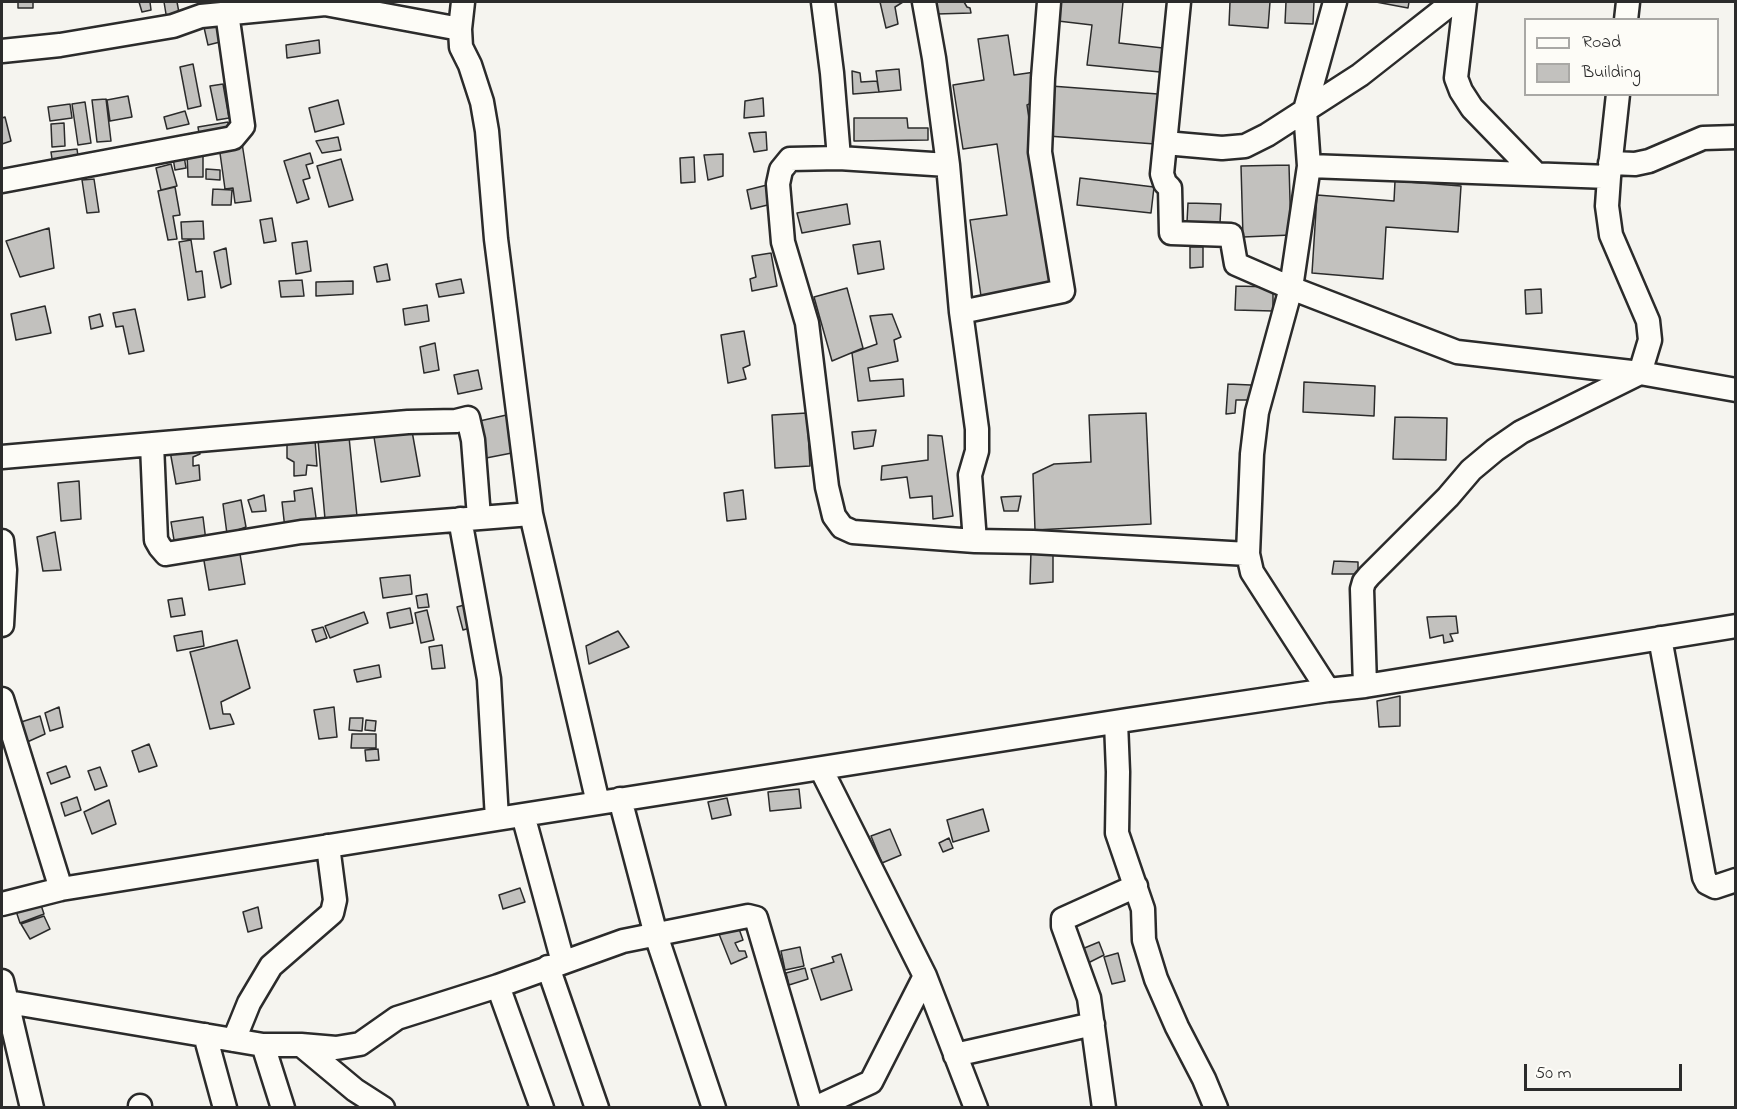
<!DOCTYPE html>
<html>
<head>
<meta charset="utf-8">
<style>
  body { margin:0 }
  #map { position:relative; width:1737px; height:1109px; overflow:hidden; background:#f5f4ef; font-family:"Indie Flower",sans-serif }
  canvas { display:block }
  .frame { position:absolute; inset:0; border:3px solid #2b2b2b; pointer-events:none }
  .legend { position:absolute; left:1524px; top:18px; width:195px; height:78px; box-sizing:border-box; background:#fdfcf7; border:2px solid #a9a8a5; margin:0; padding:8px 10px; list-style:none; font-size:18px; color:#2b2b2b }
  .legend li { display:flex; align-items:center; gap:12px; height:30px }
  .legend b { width:30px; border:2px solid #a9a8a5 }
  .scale { position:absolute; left:1524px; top:1064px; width:158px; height:27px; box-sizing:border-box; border:3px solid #2b2b2b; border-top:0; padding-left:8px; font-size:18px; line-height:21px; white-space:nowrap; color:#2b2b2b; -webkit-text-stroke:4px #fdfcf7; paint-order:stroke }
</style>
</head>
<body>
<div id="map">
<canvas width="1737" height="1109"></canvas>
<div class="frame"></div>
<ul class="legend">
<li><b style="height:8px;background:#fdfcf7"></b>Road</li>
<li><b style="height:16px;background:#c2c1be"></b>Building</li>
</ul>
<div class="scale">50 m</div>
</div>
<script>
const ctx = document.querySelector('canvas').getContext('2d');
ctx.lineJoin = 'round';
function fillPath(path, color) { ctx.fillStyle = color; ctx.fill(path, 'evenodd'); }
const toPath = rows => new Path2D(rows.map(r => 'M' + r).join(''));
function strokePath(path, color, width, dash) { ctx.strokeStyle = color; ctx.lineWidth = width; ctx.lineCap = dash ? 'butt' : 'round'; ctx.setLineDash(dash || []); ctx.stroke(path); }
const building = toPath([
  [18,2,33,2,33,8,18,8,18,2],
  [139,2,150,2,151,10,142,12,139,2],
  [164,2,177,2,180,18,167,20,164,2],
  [880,2,903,2,895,7,898,24,886,28,880,2],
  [934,2,964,2,967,7,970,8,971,13,937,14,934,2],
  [1060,2,1123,2,1119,43,1163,48,1160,72,1087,65,1092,25,1058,21,1060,2],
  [1230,2,1270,2,1268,28,1229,25,1230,2],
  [1286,2,1314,2,1313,24,1285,23,1286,2],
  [1376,2,1409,2,1408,8,1376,2],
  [219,19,224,41,208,45,203,23,219,19],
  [1008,35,1014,75,1035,72,1034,102,1027,105,1053,285,981,296,970,220,1007,215,997,144,963,149,953,85,984,80,978,39,1008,35],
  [319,40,320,53,287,58,286,45,319,40],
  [193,64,201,106,188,109,180,67,193,64],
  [899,69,901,90,879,92,876,71,899,69],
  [852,71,860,73,861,82,877,81,879,92,853,94,852,71],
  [223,84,229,118,217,120,210,86,223,84],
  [1051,86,1158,94,1155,144,1048,136,1051,86],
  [128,96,132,117,110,121,107,100,128,96],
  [763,98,764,116,744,118,745,101,763,98],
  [106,99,111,141,97,142,92,100,106,99],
  [338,100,344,124,315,132,309,108,338,100],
  [85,102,91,143,78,145,72,104,85,102],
  [70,104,72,118,50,121,48,107,70,104],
  [185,111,189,124,167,129,164,117,185,111],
  [5,117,11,141,2,144,2,118,5,117],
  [854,118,907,118,908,128,928,128,928,140,854,141,854,118],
  [228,122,230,133,200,140,198,127,228,122],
  [64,123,65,146,52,147,51,124,64,123],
  [766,132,767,150,754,152,749,133,766,132],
  [338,137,341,150,322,153,316,141,338,137],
  [242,143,251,201,235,203,233,188,225,189,219,146,242,143],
  [77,149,79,163,53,166,51,152,77,149],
  [187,153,203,153,203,177,188,177,187,153],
  [310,153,313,163,306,165,310,178,303,180,309,199,297,203,284,161,310,153],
  [723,154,723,176,708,180,704,155,723,154],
  [184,156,186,168,175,170,173,158,184,156],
  [694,157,695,182,681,183,680,158,694,157],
  [341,159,353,200,329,207,317,166,341,159],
  [171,164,177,186,161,190,156,168,171,164],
  [1289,165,1291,235,1243,237,1241,166,1289,165],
  [206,169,220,170,220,180,206,179,206,169],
  [1080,178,1154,187,1151,213,1077,205,1080,178],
  [94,179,99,212,87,213,82,180,94,179],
  [1395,181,1461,186,1458,232,1386,227,1383,279,1312,273,1317,195,1394,201,1395,181],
  [771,184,776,203,751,209,747,190,771,184],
  [175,187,180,215,173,216,177,239,168,240,158,191,175,187],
  [213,189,232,190,231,205,212,205,213,189],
  [1188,203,1221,204,1220,223,1187,222,1188,203],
  [847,204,850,224,802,233,797,213,847,204],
  [272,218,276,241,264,243,260,220,272,218],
  [203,221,204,239,182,239,181,222,203,221],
  [49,228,54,268,20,277,6,241,49,228],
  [191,240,196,272,202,271,205,297,188,300,179,242,191,240],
  [307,241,311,271,296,274,292,243,307,241],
  [880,241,884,269,858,274,853,245,880,241],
  [1190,247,1203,247,1203,267,1190,268,1190,247],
  [226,248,231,284,221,288,214,252,226,248],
  [771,253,777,286,752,291,750,279,756,277,752,256,771,253],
  [387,264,390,280,377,282,374,267,387,264],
  [461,279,464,293,439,297,436,284,461,279],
  [302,280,304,296,281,297,279,281,302,280],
  [353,281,353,294,316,296,316,282,353,281],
  [1236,286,1273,287,1273,311,1235,310,1236,286],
  [847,288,863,348,832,361,814,297,847,288],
  [1541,289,1542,313,1526,314,1525,290,1541,289],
  [427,305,429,321,405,325,403,309,427,305],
  [45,306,51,333,16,340,11,314,45,306],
  [135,309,144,351,129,354,123,326,116,327,113,313,135,309],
  [100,314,103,326,91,329,89,317,100,314],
  [892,314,901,337,894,340,898,361,868,368,870,381,903,379,904,396,858,401,852,353,877,344,870,316,892,314],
  [744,331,750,365,743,368,746,379,728,383,721,335,744,331],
  [435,343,439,370,424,373,420,347,435,343],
  [478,370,482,389,458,394,454,375,478,370],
  [1304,382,1375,386,1374,416,1303,412,1304,382],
  [1228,384,1251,385,1252,400,1236,400,1235,413,1226,414,1228,384],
  [807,413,810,466,775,468,772,415,807,413],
  [1146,413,1151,524,1035,530,1033,474,1054,464,1091,462,1089,415,1146,413],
  [511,414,517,452,481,459,475,422,511,414],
  [1395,417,1447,418,1446,460,1393,459,1395,417],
  [876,430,873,446,854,449,852,432,876,430],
  [412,431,420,476,381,482,374,437,412,431],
  [928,435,942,436,953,516,933,519,932,496,910,498,907,477,881,480,882,466,928,460,928,435],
  [349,437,357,516,325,519,318,440,349,437],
  [315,440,317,466,307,465,306,475,294,476,294,462,287,458,287,441,315,440],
  [199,448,200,454,193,457,193,466,199,465,200,480,176,484,170,451,199,448],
  [79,481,81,519,61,521,58,483,79,481],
  [312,488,317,525,285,529,282,502,295,501,294,491,312,488],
  [743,490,746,519,727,521,724,493,743,490],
  [264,495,266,511,252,512,248,500,264,495],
  [1021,496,1018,511,1004,511,1001,497,1021,496],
  [241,500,246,527,227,534,223,504,241,500],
  [203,517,206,541,175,546,171,522,203,517],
  [55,532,61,570,43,571,37,537,55,532],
  [239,548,245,584,209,590,203,555,239,548],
  [1053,548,1053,582,1030,584,1031,551,1053,548],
  [1334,561,1358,562,1358,574,1332,574,1334,561],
  [410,575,412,594,383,598,380,578,410,575],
  [427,594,429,607,418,608,416,596,427,594],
  [182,598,185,615,171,617,168,600,182,598],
  [471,603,477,626,463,630,457,607,471,603],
  [410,608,413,623,390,628,387,613,410,608],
  [427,610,434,640,421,643,415,613,427,610],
  [364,612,368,623,330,638,325,626,364,612],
  [1456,616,1458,633,1450,634,1453,641,1444,643,1443,635,1430,638,1427,617,1456,616],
  [323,627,327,638,316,642,312,630,323,627],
  [202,631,204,646,177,651,174,636,202,631],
  [618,631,629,647,589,664,586,646,618,631],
  [237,640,250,688,221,702,223,714,230,714,234,724,210,729,190,652,237,640],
  [442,645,445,668,432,669,429,647,442,645],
  [379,665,381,677,357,682,354,670,379,665],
  [1400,696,1400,726,1379,727,1377,701,1400,696],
  [59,707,63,727,50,731,45,713,59,707],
  [334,707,337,737,319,739,314,710,334,707],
  [40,716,45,734,25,743,18,723,40,716],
  [350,718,363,718,362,731,349,730,350,718],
  [366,720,376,721,375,731,365,730,366,720],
  [352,734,376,734,376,748,351,748,352,734],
  [149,744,157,766,139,772,132,751,149,744],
  [378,749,379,760,366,761,365,750,378,749],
  [66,766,70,777,51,784,47,773,66,766],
  [100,767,107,786,95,790,88,771,100,767],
  [799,789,801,808,770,811,768,792,799,789],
  [77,797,81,810,65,816,61,803,77,797],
  [727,798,731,815,712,819,708,802,727,798],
  [109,800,116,824,92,834,84,812,109,800],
  [983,809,989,831,953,842,947,820,983,809],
  [890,829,901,855,882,863,871,836,890,829],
  [949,838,953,848,943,852,939,843,949,838],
  [520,888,525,902,503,909,499,895,520,888],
  [40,902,44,914,20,923,16,911,40,902],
  [258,907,262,928,248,932,243,912,258,907],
  [44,916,50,929,30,939,21,924,44,916],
  [738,926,743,940,735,943,739,951,745,951,747,957,731,964,719,934,738,926],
  [1099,942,1104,955,1088,963,1082,949,1099,942],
  [800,947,804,966,785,970,781,951,800,947],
  [1118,953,1125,981,1112,984,1104,957,1118,953],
  [841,954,852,990,821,1000,811,969,834,962,832,957,841,954],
  [805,968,808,979,789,985,786,973,805,968]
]);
fillPath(building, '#c2c1be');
strokePath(building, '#2b2b2b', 1.5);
const minor = toPath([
  [463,2,460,29,461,47,470,65,482,102,487,131,496,239,531,514,598,803],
  [823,2,832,73,839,158],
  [924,2,934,58,948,165,961,312,977,429,977,451,970,475,975,541],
  [1179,2,1162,174,1165,183,1170,188,1171,233,1231,235,1236,264,1291,288,1457,352,1640,373,1736,390],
  [1465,2,1456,78,1461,91,1472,108,1536,174],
  [1626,20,1628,2],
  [2,51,60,45,173,26,201,16,325,4,460,29],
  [1165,143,1222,148,1245,146,1267,135,1360,75,1453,2],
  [1610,163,1635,164,1649,161,1703,138,1736,137],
  [948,165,839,158,790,159,781,170,778,184,783,242,807,323,827,487,834,516,842,527,853,532,975,541,1033,542,1248,554],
  [1309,166,1609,177],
  [2,181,233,138,243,126,227,13],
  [961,312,1063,291,1040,152,1043,78,1049,2],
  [152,444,156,540,160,547,166,554,301,532,531,514],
  [2,457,408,422,456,421,468,418,473,440,479,517],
  [460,519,489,679,497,819],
  [2,541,5,570,2,625],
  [1660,638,1704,877,1707,883,1715,887,1736,880],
  [1365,686,1362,589,1364,582,1369,576,1448,497,1471,470,1495,450,1521,432,1640,373,1650,340,1648,321,1611,235,1607,206,1609,177,1618,94],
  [1328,690,1252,572,1248,554,1252,454,1257,412,1291,288,1309,166,1305,110,1335,2],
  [2,699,61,889],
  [1116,722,1118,772,1117,833,1143,909,1144,940,1156,979,1177,1027,1204,1079,1216,1108],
  [821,769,925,976,976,1108],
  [620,799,656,935,714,1108],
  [523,815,563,962],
  [2,904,61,889,497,819,1127,720,1328,690,1365,686,1736,626],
  [548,967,597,1108],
  [2,981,32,1108],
  [498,986,542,1108],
  [8,1002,263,1045,301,1045,336,1048,360,1044,397,1018,498,986,623,941,748,916,756,918,812,1108],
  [205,1035,225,1108],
  [234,1040,249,1003,271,966,332,913,335,900,328,846],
  [263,1045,283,1108],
  [301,1045,355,1090,383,1108],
  [955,1055,1093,1024],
  [140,1106,140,1108],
  [815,1108,871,1082,925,976],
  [1104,1108,1089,998,1063,926,1063,919,1136,886]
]);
strokePath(minor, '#2b2b2b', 27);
strokePath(minor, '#fdfcf7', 22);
</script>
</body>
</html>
